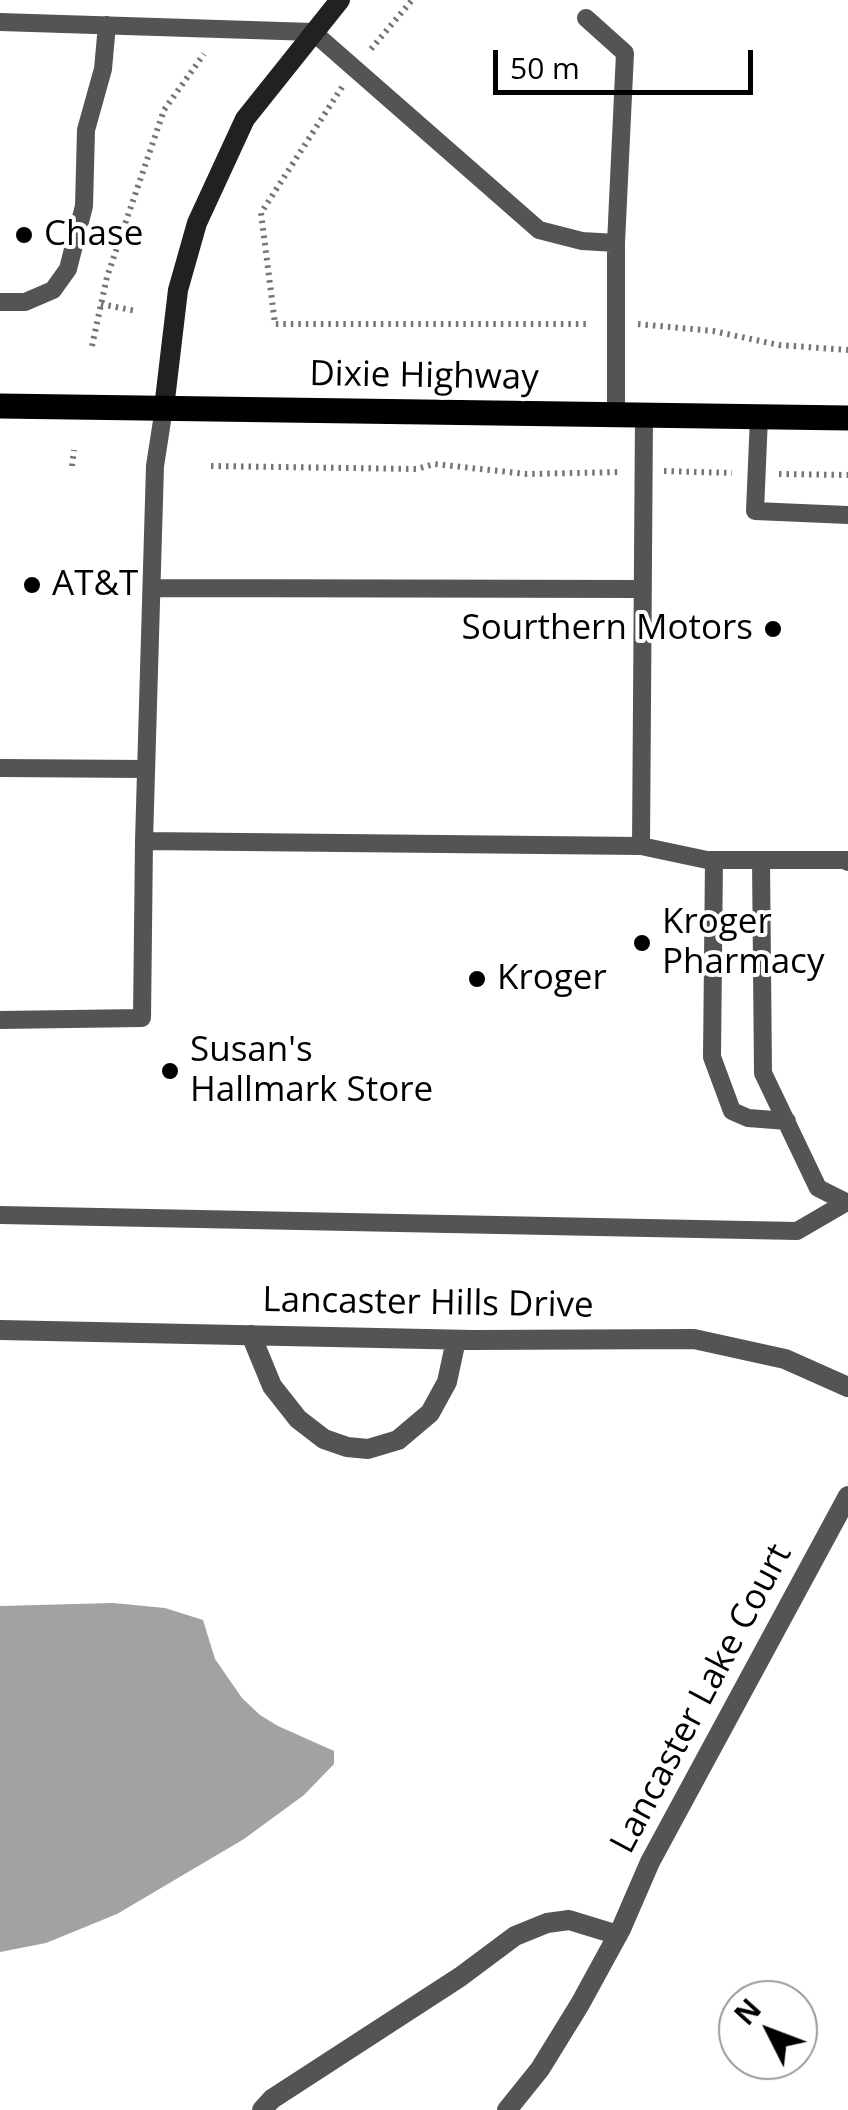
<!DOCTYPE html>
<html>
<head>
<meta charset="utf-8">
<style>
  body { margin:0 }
  #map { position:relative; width:848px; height:2110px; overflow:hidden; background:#fff; font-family:"Open Sans",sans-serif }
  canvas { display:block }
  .north { position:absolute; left:718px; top:1980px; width:100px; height:100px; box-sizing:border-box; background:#fff; border:2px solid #999; border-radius:50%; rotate:312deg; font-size:28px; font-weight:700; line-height:40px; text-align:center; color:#000 }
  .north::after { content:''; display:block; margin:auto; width:35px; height:45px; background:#000; clip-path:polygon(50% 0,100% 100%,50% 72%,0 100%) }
  .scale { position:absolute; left:493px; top:50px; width:260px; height:45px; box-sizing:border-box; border:5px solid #000; border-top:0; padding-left:12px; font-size:30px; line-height:35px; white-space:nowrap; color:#000; -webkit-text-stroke:8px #fff; paint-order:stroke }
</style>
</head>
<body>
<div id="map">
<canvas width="848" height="2110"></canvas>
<div class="north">N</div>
<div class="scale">50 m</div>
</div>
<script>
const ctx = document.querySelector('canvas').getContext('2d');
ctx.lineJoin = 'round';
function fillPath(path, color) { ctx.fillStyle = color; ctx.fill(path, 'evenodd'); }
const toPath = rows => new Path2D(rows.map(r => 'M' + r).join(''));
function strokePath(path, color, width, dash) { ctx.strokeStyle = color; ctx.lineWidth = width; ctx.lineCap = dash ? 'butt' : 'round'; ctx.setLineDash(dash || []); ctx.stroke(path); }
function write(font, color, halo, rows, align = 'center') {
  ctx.font = font + ' "Open Sans",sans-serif'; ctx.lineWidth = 8; ctx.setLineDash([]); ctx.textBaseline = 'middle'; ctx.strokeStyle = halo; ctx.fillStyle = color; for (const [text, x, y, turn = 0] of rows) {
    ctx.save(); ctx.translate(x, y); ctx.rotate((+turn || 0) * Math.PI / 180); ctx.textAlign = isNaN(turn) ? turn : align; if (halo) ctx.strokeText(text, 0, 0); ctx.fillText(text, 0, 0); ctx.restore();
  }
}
fillPath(toPath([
  [113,1603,165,1608,203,1620,215,1659,242,1698,260,1715,278,1726,334,1751,334,1764,304,1795,244,1839,117,1914,46,1943,0,1952,0,1606]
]), '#a2a2a2');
strokePath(toPath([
  [371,49,412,0],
  [342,87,261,213,275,324,590,324],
  [101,304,136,311],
  [638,324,713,331,779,345,848,350],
  [92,346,107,277,164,110,204,54],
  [72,466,74,450],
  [211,466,417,469,434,464,527,474,622,472],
  [664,471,732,473],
  [779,474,848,475]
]), '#767676', 6, [2.5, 5]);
strokePath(toPath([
  [586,18,625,53,616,243],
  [0,22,313,32,539,230,582,241,616,243,616,414],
  [0,302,25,302,53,290,68,269,84,206,86,130,103,69,107,25],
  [164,408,155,466,144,841,641,846,707,860,847,860,848,862],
  [759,417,755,511,848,515],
  [152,588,642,589],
  [0,768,146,769],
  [641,846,644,415],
  [714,860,712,1057,732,1111,748,1118,787,1121],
  [761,860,763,1073,818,1188,848,1203],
  [0,1020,142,1018,144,841],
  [0,1215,797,1231,845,1203]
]), '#545454', 18);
strokePath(toPath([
  [0,1330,473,1340,694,1339,785,1359,848,1387],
  [251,1335,272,1386,298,1419,324,1439,347,1447,368,1449,398,1440,430,1413,447,1382,456,1340],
  [262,2110,272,2099,460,1977,515,1936,547,1923,569,1920,618,1935],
  [507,2110,540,2069,580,2004,621,1929,650,1862,848,1496]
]), '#545454', 20);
strokePath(toPath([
  [164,408,178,290,197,223,245,119,340,0]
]), '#212121', 20);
strokePath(toPath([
  [0,406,848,418]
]), '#000', 25);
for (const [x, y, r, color] of [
  [24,235,10,"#000"],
  [32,585,10,"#000"],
  [773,629,10,"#000"],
  [642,943,10,"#000"],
  [477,979,10,"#000"],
  [170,1071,10,"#000"]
]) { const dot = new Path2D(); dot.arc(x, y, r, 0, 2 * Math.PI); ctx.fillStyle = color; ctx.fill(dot); strokePath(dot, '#fff', 4); }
write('35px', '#000', '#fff', [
  ["Chase",44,235],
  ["AT&T",52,585],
  ["Sourthern Motors",753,629,"right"],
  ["Kroger",662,923],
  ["Pharmacy",662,963],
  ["Kroger",497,979],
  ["Susan's",190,1051],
  ["Hallmark Store",190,1091]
], 'left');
write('35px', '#000', '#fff', [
  ["Dixie Highway",424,377,1],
  ["Lancaster Hills Drive",428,1304,1],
  ["Lancaster Lake Court",702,1699,-62]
]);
</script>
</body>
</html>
